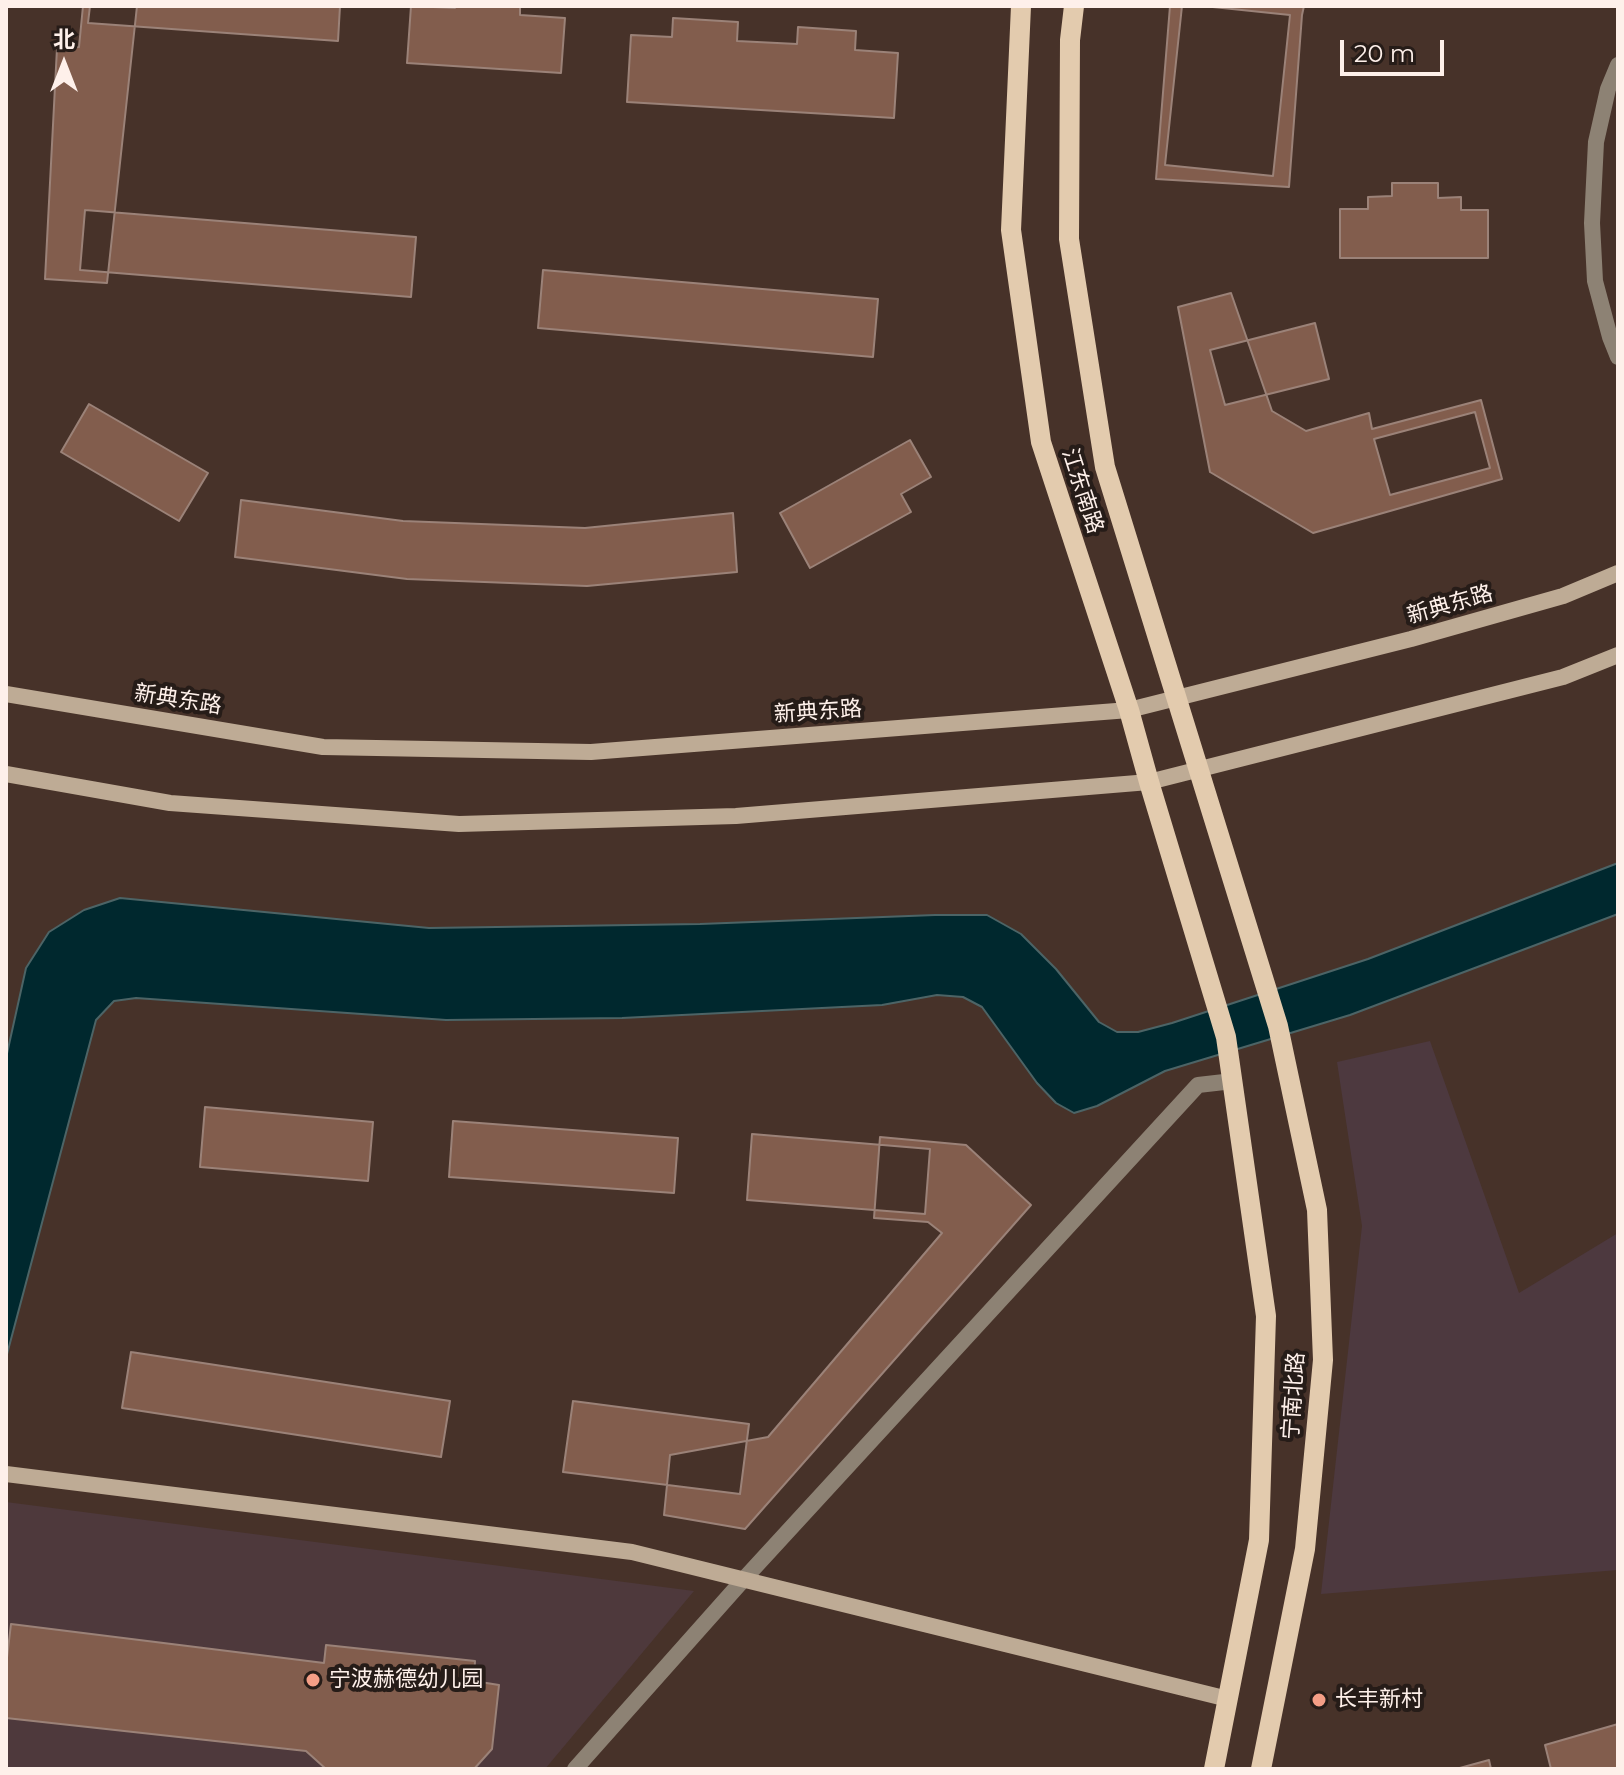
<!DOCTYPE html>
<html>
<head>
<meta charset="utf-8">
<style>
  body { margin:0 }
  #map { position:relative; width:1624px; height:1775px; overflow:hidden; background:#473229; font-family:Montserrat,"Noto Sans SC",sans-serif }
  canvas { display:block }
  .frame { position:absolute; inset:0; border:8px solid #fef0ea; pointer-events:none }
  .north { position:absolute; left:24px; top:24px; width:80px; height:80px; -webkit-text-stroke:6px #261c18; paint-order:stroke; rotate:0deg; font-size:22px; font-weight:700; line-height:32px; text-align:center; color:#fef0ea }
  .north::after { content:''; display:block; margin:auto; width:28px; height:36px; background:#fef0ea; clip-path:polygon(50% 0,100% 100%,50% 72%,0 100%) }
  .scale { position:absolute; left:1340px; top:40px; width:104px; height:36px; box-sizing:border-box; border:4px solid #fef0ea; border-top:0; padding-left:10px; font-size:24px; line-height:28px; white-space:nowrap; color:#fef0ea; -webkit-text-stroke:6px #261c18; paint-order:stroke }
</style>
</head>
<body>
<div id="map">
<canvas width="1624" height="1775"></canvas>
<div class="frame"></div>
<div class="north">北</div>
<div class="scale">20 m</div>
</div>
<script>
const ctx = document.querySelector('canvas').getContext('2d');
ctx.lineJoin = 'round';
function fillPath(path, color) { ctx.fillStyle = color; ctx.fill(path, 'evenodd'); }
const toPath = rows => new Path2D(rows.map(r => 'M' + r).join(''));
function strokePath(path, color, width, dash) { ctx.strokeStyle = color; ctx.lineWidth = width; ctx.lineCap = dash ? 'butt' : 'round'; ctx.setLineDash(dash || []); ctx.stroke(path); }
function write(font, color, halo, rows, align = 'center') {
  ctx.font = font + ' Montserrat,"Noto Sans SC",sans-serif'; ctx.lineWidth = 8; ctx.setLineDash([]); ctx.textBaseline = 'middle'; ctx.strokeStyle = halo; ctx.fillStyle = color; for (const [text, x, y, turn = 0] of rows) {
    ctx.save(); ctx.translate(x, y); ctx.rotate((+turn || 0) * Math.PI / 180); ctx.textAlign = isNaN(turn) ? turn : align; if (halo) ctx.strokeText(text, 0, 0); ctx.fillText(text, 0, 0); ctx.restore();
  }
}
fillPath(toPath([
  [1430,1041,1519,1293,1618,1233,1618,1570,1321,1594,1362,1226,1337,1062]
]), '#4d393f');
fillPath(toPath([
  [6,1502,694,1591,545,1769,6,1769]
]), '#4e393c');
const water = toPath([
  [1618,863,1618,914,1350,1015,1165,1071,1097,1106,1074,1113,1056,1103,1037,1083,982,1007,963,997,937,995,882,1005,622,1018,446,1020,136,998,114,1001,96,1020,6,1358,6,1058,26,968,49,932,84,910,120,898,429,928,700,924,935,915,987,915,1021,934,1056,969,1099,1022,1117,1032,1138,1032,1172,1023,1368,959,1618,863]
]);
fillPath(water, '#00282e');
strokePath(water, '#4c6466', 2);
const building = toPath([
  [83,6,137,6,107,283,45,279,57,48,79,47,83,6],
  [90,6,340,6,338,41,88,23,90,6],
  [411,6,455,8,455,6,520,6,520,15,565,18,561,73,407,63,411,6],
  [1170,6,1304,6,1302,15,1289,187,1156,179,1170,6],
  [1182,6,1203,6,1290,15,1273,176,1165,165,1182,6],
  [673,18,738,22,737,41,797,44,798,27,856,31,855,50,898,53,894,118,627,102,631,35,672,37,673,18],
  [1392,183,1438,183,1438,198,1461,197,1461,210,1488,210,1488,258,1340,258,1340,209,1368,209,1368,197,1392,196,1392,183],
  [85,210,416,237,411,297,80,270,85,210],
  [543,270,878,299,873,357,538,328,543,270],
  [1231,293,1272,411,1306,431,1369,413,1372,429,1481,400,1502,479,1313,533,1210,472,1178,307,1231,293],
  [1315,323,1329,379,1225,405,1210,350,1315,323],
  [89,404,208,473,179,521,61,452,89,404],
  [1475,412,1490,468,1390,495,1374,439,1475,412],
  [910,440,931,477,901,494,911,512,810,568,780,513,910,440],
  [241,500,403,521,585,528,733,513,737,572,587,586,407,579,235,557,241,500],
  [205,1107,373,1122,368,1181,200,1167,205,1107],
  [453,1121,678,1138,674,1193,449,1177,453,1121],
  [752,1134,930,1149,925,1214,747,1200,752,1134],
  [880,1137,966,1145,1031,1205,745,1529,664,1515,670,1455,768,1437,942,1233,928,1222,874,1218,880,1137],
  [131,1352,450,1401,441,1457,122,1408,131,1352],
  [573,1401,749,1424,740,1494,563,1472,573,1401],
  [11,1624,324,1663,326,1645,475,1661,474,1681,499,1685,492,1749,474,1769,326,1769,306,1751,6,1718,6,1666,11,1624],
  [1618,1724,1618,1769,1551,1769,1545,1745,1618,1724],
  [1489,1760,1491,1769,1456,1769,1489,1760]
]);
fillPath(building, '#825d4d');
strokePath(building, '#9b8278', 2);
strokePath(toPath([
  [1618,65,1608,89,1596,142,1592,223,1595,281,1610,337,1618,357],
  [575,1769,744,1579,1198,1085,1233,1081]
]), '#8d8274', 16);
strokePath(toPath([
  [6,694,323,747,591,752,1129,710,1411,639,1563,596,1618,573],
  [6,774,170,803,459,824,736,816,1149,782,1563,677,1618,655],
  [6,1474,632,1552,1228,1699]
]), '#beab95', 16);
strokePath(toPath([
  [1021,6,1011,230,1041,442,1129,710,1149,782,1226,1037,1266,1316,1259,1540,1214,1769],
  [1074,6,1070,40,1069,239,1105,467,1278,1026,1317,1210,1323,1360,1305,1549,1261,1769]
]), '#e3cbae', 20);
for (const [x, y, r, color] of [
  [313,1680,8,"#f49e86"],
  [1319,1700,8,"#f49e86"]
]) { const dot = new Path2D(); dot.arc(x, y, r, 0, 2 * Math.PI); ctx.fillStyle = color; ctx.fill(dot); strokePath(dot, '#261c18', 3); }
write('22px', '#fef0ea', '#261c18', [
  ["江东南路",1082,491,72],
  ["新典东路",1450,605,-16],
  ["新典东路",178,700,9],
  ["新典东路",818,712,-4],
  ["宁南北路",1294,1396,-86]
]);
write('22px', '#fef0ea', '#261c18', [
  ["宁波赫德幼儿园",329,1680],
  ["长丰新村",1335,1700]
], 'left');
</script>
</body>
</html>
